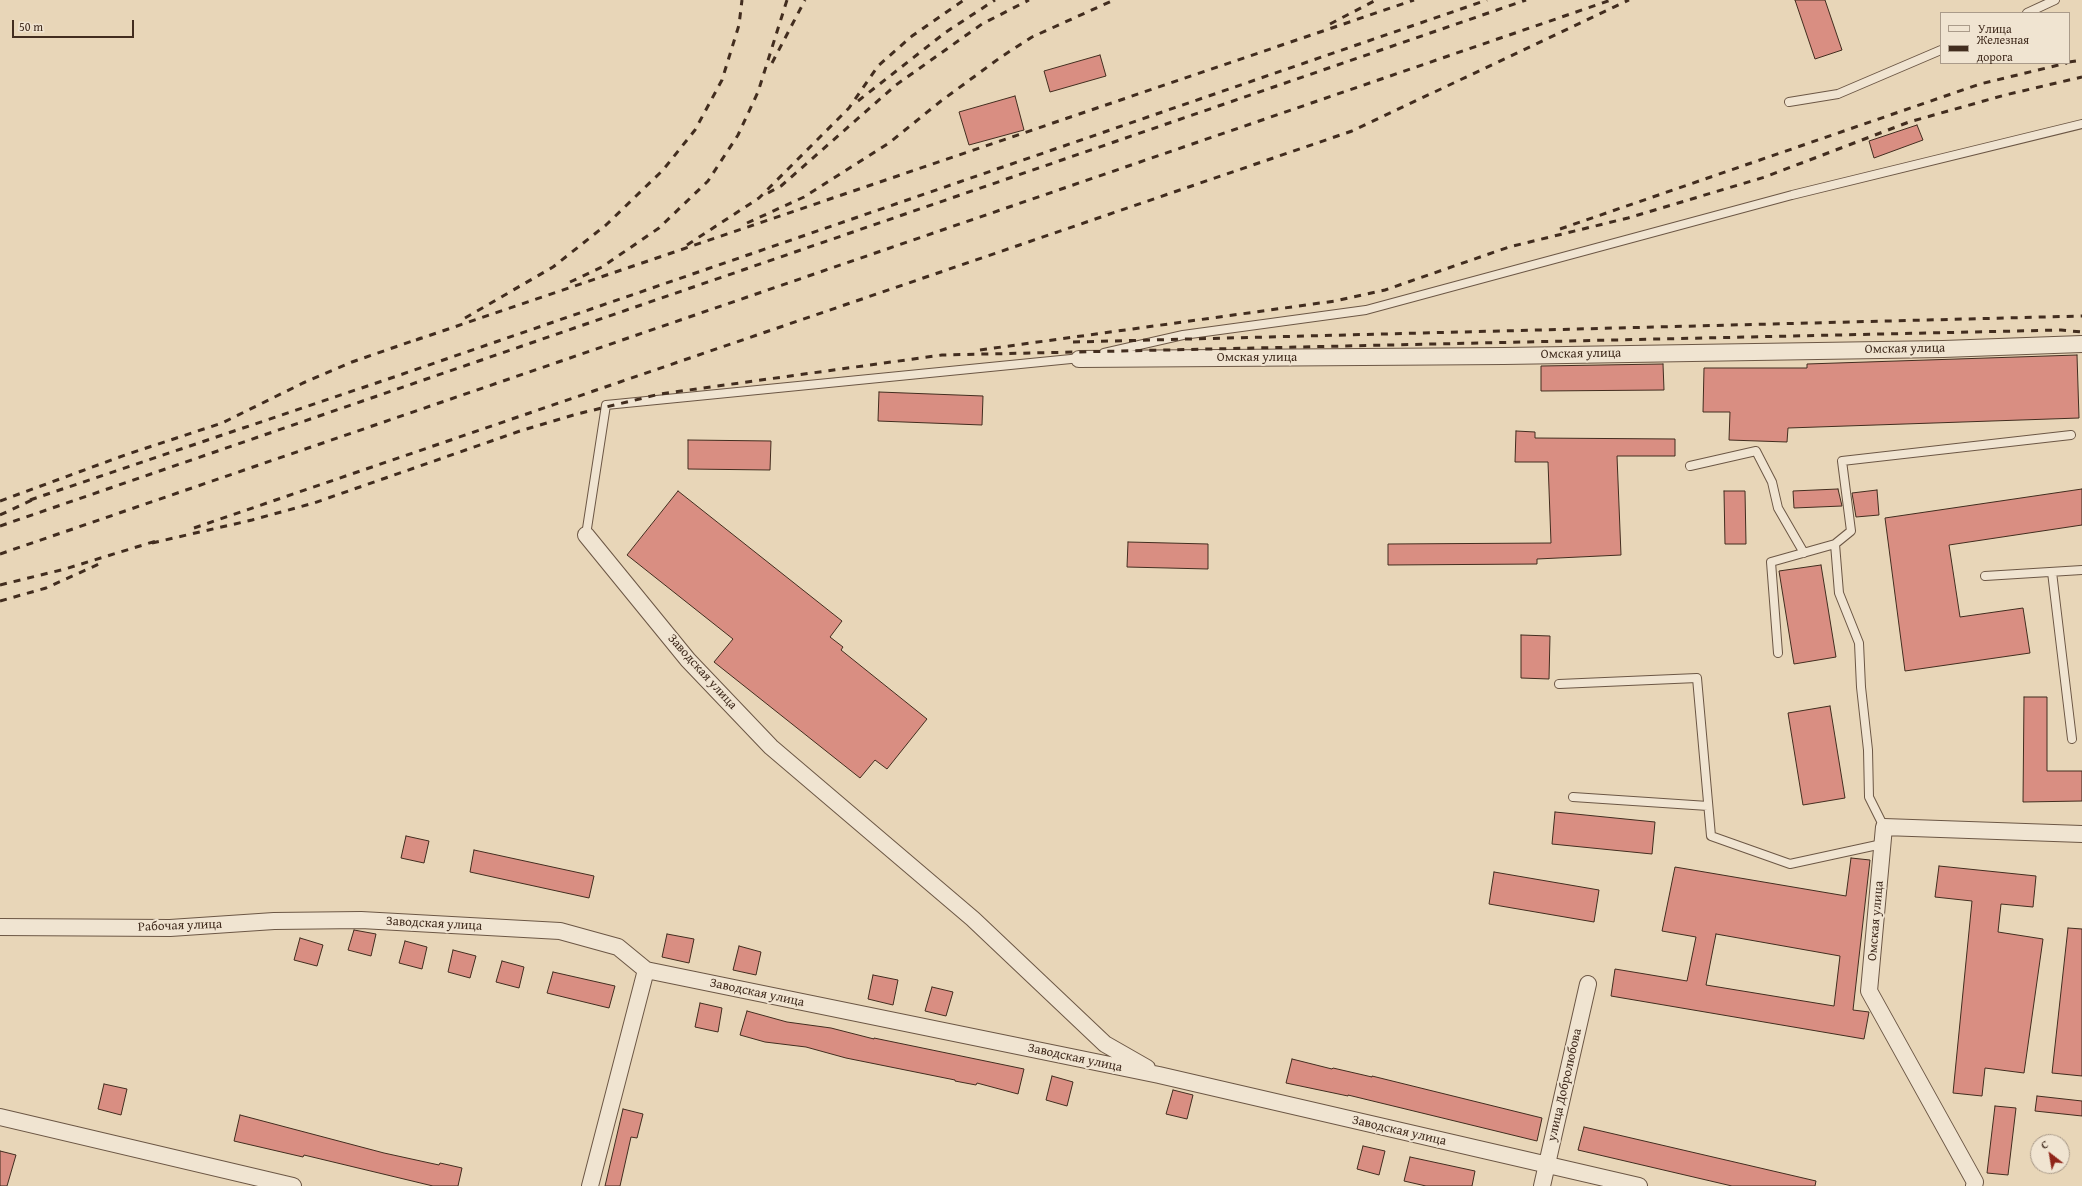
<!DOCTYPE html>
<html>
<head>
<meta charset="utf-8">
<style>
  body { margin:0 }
  #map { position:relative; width:2082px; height:1186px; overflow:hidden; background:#e8d6b8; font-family:"Gentium Book Plus",serif }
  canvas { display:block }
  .legend { position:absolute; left:1940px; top:12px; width:130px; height:52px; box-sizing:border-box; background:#f0e4d1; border:1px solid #aa9b8a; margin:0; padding:5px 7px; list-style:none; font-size:12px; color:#422d1f }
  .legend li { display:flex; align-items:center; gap:8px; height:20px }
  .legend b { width:20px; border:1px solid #aa9b8a }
  .north { position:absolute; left:2030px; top:1134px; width:40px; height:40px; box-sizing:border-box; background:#f0e4d1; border:1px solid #aa9b8a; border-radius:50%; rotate:329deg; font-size:11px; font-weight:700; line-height:16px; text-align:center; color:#422d1f }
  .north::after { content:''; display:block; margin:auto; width:14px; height:18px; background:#8f2418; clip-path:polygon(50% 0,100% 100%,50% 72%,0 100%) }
  .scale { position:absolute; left:12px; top:20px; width:122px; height:18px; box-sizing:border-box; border:2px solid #422d1f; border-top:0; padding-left:5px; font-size:12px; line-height:14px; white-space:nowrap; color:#422d1f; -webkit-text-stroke:3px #f0e4d1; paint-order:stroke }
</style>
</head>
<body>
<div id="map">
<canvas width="2082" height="1186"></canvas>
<ul class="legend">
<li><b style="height:5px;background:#f0e4d1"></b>Улица</li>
<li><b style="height:5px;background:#422d1f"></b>Железная дорога</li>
</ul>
<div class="north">С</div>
<div class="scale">50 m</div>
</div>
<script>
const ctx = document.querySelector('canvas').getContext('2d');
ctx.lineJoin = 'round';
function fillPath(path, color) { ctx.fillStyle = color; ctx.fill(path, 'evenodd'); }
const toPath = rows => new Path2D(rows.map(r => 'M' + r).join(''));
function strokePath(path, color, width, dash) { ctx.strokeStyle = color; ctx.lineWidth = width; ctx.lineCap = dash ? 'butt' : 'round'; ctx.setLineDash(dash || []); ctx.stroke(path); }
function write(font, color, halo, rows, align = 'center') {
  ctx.font = font + ' "Gentium Book Plus",serif'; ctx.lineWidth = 4; ctx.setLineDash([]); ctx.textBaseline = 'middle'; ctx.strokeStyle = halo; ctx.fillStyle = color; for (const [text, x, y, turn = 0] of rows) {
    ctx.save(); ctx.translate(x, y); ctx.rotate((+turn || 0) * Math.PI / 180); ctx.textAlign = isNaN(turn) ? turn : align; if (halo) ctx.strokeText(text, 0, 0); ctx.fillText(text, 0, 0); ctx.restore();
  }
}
const building = toPath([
  [1795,0,1825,0,1842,50,1815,59,1795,0],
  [1100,55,1106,76,1050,92,1044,71,1100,55],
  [1015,96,1024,130,969,145,959,112,1015,96],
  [1917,125,1923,140,1874,158,1869,141,1917,125],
  [2077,355,2079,418,1788,428,1787,442,1729,440,1730,412,1703,412,1704,368,1807,368,1807,364,2077,355],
  [1663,364,1664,390,1541,391,1541,366,1663,364],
  [879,392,983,396,982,425,878,421,879,392],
  [1516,431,1535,432,1535,438,1675,439,1675,456,1617,456,1621,555,1537,559,1537,564,1388,565,1388,544,1551,543,1548,462,1515,462,1516,431],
  [688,440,771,441,770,470,688,469,688,440],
  [1838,489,1842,506,1794,508,1793,491,1838,489],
  [2082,489,2082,525,1949,545,1960,617,2023,608,2030,653,1905,671,1885,518,2082,489],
  [1877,490,1879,515,1856,517,1852,493,1877,490],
  [678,491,842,621,830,637,843,647,841,650,927,719,887,769,875,760,860,778,714,662,733,639,627,555,678,491],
  [1724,491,1745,491,1746,544,1725,544,1724,491],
  [1128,542,1208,544,1208,569,1127,567,1128,542],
  [1821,565,1836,657,1794,664,1779,571,1821,565],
  [1521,635,1550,636,1549,679,1521,678,1521,635],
  [2024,697,2047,697,2047,771,2082,771,2082,801,2023,802,2024,697],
  [1830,706,1845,798,1803,805,1788,713,1830,706],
  [1555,812,1655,822,1652,854,1552,844,1555,812],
  [406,836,429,841,424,863,401,858,406,836],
  [474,850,594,876,589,898,470,872,474,850],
  [1851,858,1870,860,1853,1010,1869,1012,1864,1039,1611,996,1615,969,1687,981,1696,937,1662,931,1675,867,1846,896,1851,858],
  [1716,934,1840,956,1834,1006,1706,985,1716,934],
  [1939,866,2036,876,2033,907,2001,904,1998,932,2043,939,2024,1073,1985,1068,1982,1096,1953,1093,1972,901,1935,897,1939,866],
  [1494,872,1599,890,1594,922,1489,904,1494,872],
  [2068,928,2082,929,2082,1076,2052,1073,2068,928],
  [354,930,376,934,371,956,348,950,354,930],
  [667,934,694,939,689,963,662,957,667,934],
  [300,938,323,945,317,966,294,960,300,938],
  [405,941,427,947,422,969,399,963,405,941],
  [739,946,761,952,756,975,733,970,739,946],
  [453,950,476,956,470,978,448,972,453,950],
  [502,961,524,967,519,988,496,982,502,961],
  [553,972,615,986,609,1008,547,993,553,972],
  [873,975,898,980,893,1005,868,999,873,975],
  [932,987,953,992,946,1016,925,1011,932,987],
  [700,1003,722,1008,718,1032,695,1027,700,1003],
  [747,1011,787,1022,831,1028,874,1039,874,1038,1024,1069,1018,1094,977,1083,976,1085,955,1081,955,1080,846,1058,806,1047,765,1042,740,1035,747,1011],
  [1292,1059,1332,1069,1333,1068,1372,1077,1372,1076,1542,1118,1537,1141,1348,1095,1348,1096,1286,1083,1292,1059],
  [1052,1076,1073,1082,1067,1106,1046,1100,1052,1076],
  [104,1084,127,1089,121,1115,98,1109,104,1084],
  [1173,1090,1193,1095,1187,1119,1166,1114,1173,1090],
  [2037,1096,2082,1101,2082,1116,2035,1111,2037,1096],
  [1995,1106,2016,1108,2008,1175,1987,1173,1995,1106],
  [623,1109,643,1114,637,1138,631,1137,620,1186,605,1186,623,1109],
  [240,1115,384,1153,439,1165,440,1163,462,1168,458,1186,433,1186,304,1155,303,1157,234,1141,240,1115],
  [1584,1127,1816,1181,1815,1186,1732,1186,1578,1150,1584,1127],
  [1363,1146,1385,1151,1379,1175,1357,1169,1363,1146],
  [0,1151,16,1155,7,1186,0,1186,0,1151],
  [1410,1157,1475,1171,1472,1186,1426,1186,1404,1181,1410,1157]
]);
fillPath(building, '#d98e82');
strokePath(building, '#422d1f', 1);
const lane = toPath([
  [2027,13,2055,0],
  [1789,102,1838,94,1941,50],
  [1104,353,1183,335,1366,310,1792,195,2082,124],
  [1690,466,1756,451,1772,482,1778,508,1804,553],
  [586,535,606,405,1081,358],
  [1835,544,1851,531,1842,461,2071,435],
  [2052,572,2072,739],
  [1985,576,2082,570],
  [1778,653,1771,562,1835,544,1839,593,1859,643,1861,687,1868,750,1869,797,1884,827],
  [1559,684,1697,678,1711,836,1790,864,1882,844],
  [1573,797,1708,806]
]);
const street = toPath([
  [1079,359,1504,356,1943,349,2082,344],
  [586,535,688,660,771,747,973,919,1105,1044,1147,1068],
  [0,927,170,928,274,921,361,920,560,931,618,947,646,970,1159,1075,1639,1186],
  [0,1117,293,1186],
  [590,1186,646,970],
  [1542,1186,1588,984],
  [1974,1186,1975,1182,1869,991,1884,827,2082,834]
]);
strokePath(lane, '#6c5745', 10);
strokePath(street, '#6c5745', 18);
strokePath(lane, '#f0e4d1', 8);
strokePath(street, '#f0e4d1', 16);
strokePath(toPath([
  [1330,24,1376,0],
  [2069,62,2082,60],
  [772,63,805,0],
  [858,101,946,32,995,0],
  [768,193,781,186,896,85,982,24,1029,0],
  [747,223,804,197,889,143,941,101,1001,57,1032,37,1114,0],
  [1560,229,1980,84,2067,63],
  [687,245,759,198,849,108,878,66,912,36,964,0],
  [570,282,602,267,659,228,708,181,738,135,758,92,787,0],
  [465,318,553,267,606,225,663,170,695,130,722,80,739,25,742,0],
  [416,340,1414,0],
  [1073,342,2082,316],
  [980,350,1335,301,1385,290,1509,247,1628,218,1765,177,1909,122,2005,95,2082,77],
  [30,500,394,377,1487,0],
  [0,501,125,455,222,423,303,383,352,362,421,338],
  [0,515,34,499],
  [0,526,1526,0],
  [194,528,1352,131,1629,0],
  [152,543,252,520,314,503,520,431,577,414,660,394,942,355,2061,330,2082,332],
  [0,554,1611,0],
  [0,585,65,569,156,541],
  [0,601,46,588,99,564]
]), '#422d1f', 3, [7, 7]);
write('13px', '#422d1f', '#f0e4d1', [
  ["Омская улица",1905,349,-1],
  ["Омская улица",1581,354,-1],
  ["Омская улица",1257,358],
  ["Заводская улица",702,672,48],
  ["Омская улица",1876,921,-85],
  ["Заводская улица",434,924,3],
  ["Рабочая улица",180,926,-2],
  ["Заводская улица",757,993,12],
  ["Заводская улица",1075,1058,12],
  ["улица Добролюбова",1565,1085,-77],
  ["Заводская улица",1399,1131,13]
]);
</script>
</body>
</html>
